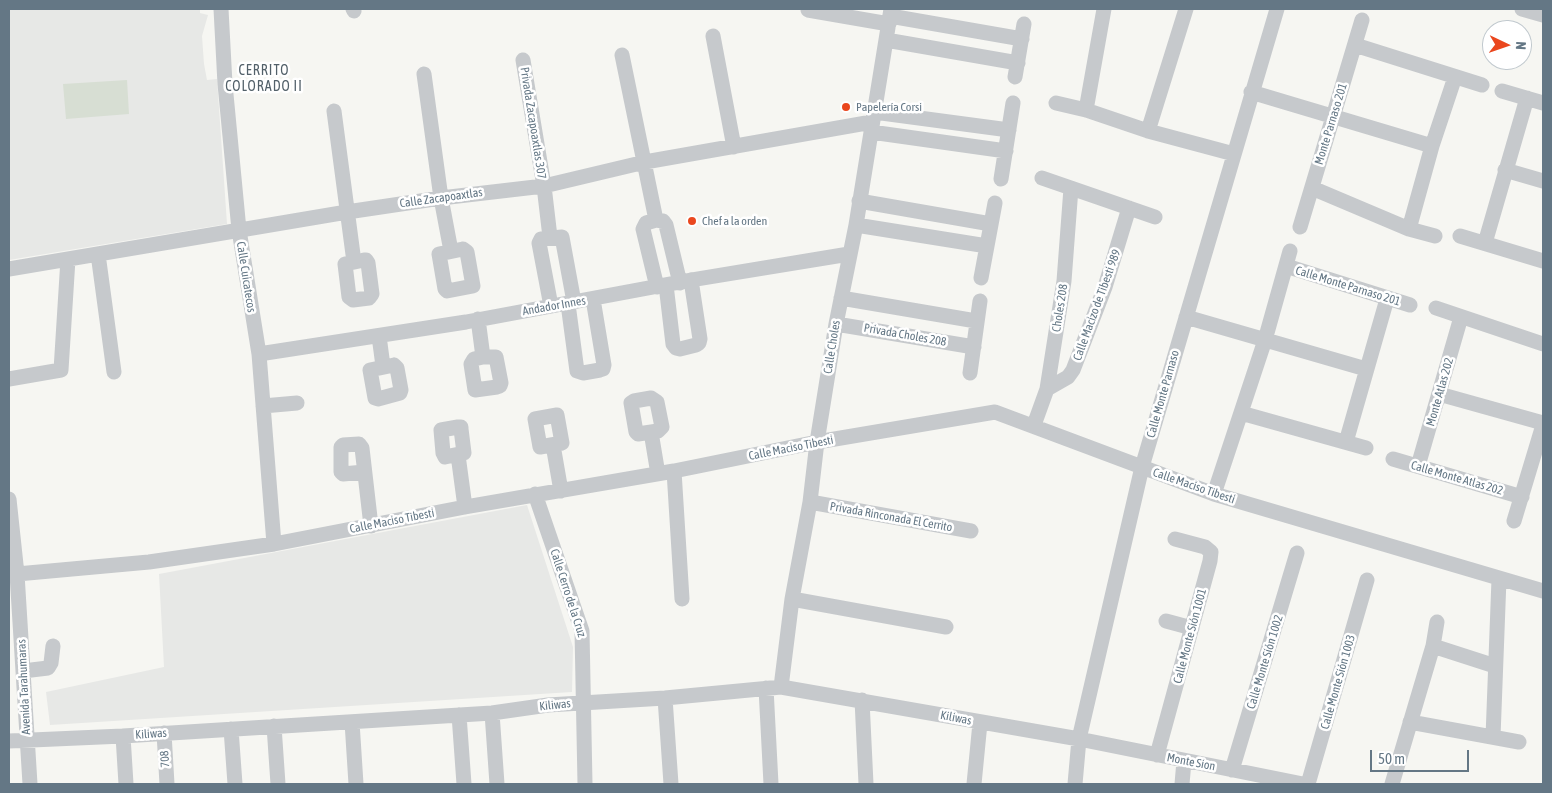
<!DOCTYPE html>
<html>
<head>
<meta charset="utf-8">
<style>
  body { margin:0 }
  #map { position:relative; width:1552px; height:793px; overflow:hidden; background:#f6f6f2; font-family:"Asap Condensed",sans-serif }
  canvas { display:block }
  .frame { position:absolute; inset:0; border:10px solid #647785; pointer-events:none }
  .north { position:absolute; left:1482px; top:20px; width:50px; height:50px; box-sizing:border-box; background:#fff; border:1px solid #c1c9ce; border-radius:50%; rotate:93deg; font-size:14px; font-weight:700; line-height:20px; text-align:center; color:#647785 }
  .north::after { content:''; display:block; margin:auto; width:18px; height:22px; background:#ea471e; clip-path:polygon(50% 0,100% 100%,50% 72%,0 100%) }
  .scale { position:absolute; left:1370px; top:750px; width:99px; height:22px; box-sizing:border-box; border:2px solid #647785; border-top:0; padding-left:6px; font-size:15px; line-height:18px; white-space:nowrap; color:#647785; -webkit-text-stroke:4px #fff; paint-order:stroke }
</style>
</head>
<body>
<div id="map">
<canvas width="1552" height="793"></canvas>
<div class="frame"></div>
<div class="north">N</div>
<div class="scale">50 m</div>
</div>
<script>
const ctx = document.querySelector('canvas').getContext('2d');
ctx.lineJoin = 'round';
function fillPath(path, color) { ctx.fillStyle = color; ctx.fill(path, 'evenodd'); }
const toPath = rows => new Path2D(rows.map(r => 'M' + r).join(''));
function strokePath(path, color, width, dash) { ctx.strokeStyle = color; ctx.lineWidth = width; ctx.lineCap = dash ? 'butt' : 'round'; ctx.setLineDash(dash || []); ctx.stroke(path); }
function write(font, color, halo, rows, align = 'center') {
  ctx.font = font + ' "Asap Condensed",sans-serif'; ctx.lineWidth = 5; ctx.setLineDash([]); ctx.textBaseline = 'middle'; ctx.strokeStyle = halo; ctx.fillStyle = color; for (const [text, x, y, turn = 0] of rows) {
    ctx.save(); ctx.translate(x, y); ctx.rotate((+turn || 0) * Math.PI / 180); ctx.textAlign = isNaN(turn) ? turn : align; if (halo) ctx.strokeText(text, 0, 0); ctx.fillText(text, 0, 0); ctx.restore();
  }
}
fillPath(toPath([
  [9,9,200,9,200,13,208,15,202,36,204,64,207,80,217,79,227,224,9,260],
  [527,505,573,647,572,692,50,725,46,692,164,667,159,574]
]), '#e7e8e6');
fillPath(toPath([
  [127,80,129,114,66,119,63,84]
]), '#d7ded3');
strokePath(toPath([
  [221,9,225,84,239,230,259,354,274,544],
  [353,9,354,11],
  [1522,9,1543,15],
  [808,10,889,24],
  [890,16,1022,39],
  [713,36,734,147],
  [886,40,1018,63],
  [1355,45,1482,85],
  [622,55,656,220],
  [523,60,544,186,550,237],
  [424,74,441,198,451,251],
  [1015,77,1024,24],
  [1502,91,1543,103],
  [1251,92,1432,146],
  [1056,103,1086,110,1148,131,1234,154],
  [1086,110,1104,9],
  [334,111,354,262],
  [874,112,1009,130],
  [1148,131,1186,9],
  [871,132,1006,151],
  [1505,170,1543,181],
  [1042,178,1155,217],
  [1001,179,1013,103],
  [1312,188,1409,229,1435,236],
  [859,201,991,224],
  [856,225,987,246],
  [1300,227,1362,20],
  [1409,229,1432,146,1455,77],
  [1460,236,1543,261],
  [1485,243,1527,98],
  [463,249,467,252,473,286,447,291,445,289,439,254,463,249],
  [98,254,114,372],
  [364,260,366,260,368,263,372,294,369,298,353,300,349,297,345,264,364,260],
  [1286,266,1410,305],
  [9,269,347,212,441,198,544,186,645,162,872,122],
  [981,278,995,203],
  [666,285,673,344,676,348,680,349,696,345,699,343,700,339,691,280],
  [657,287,643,229,646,223,656,220,663,221,666,225,680,283],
  [841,298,976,321],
  [568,304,577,371,583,373,600,370,603,369,604,365,593,299],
  [551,306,539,243,541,239,562,237,574,302],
  [1436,308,1543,344],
  [1186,317,1366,369],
  [478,319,483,357],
  [836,324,974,347],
  [379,336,383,366],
  [259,354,466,322,691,280,849,254],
  [483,357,496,357,501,383,500,386,497,387,475,390,471,364,474,359,483,357],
  [394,365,397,368,401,390,400,393,378,399,375,398,370,370,394,365],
  [970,373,980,301],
  [9,379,61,370,68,259],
  [1047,389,1068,377,1073,370,1105,287,1129,208],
  [1439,394,1543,423],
  [651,398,657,402,662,427,658,431,638,434,636,432,631,403,634,401,651,398],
  [263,406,297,403],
  [1241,413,1366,448],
  [557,415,562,443,540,447,535,419,557,415],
  [1034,425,1047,389,1064,281,1071,188],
  [458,427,461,427,461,429,464,453,445,457,443,453,441,430,458,427],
  [651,432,658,474],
  [1346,442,1387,299],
  [553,445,561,491],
  [458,455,465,507],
  [1393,459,1522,497],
  [1418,466,1461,317],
  [674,471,682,599],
  [364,472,343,474,341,472,341,447,343,445,359,444,362,448,371,526],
  [535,494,582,631,585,784],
  [1214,494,1265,340,1290,251],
  [9,499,17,574,30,784],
  [810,502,971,531],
  [1514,521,1543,425],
  [17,574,149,562,274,544,465,507,674,471,817,442,995,412,1214,494,1543,591],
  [792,599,946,627],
  [1166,621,1192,628],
  [1433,646,1495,666],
  [23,671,48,668,51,663,53,646],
  [781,687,792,599,810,502,817,442,836,324,856,225,891,9],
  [766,688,771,784],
  [665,698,671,784],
  [862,700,866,784],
  [492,713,497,784],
  [459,715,464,784],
  [352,722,356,784],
  [1410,722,1519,742],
  [274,726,278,784],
  [231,729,235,784],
  [164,733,167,784],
  [123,736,126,784],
  [1493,737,1499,579],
  [9,741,123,736,492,713,548,705,665,698,781,687,1079,739,1303,784],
  [1157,755,1210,561,1211,552,1205,547,1175,539],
  [1232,770,1297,553],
  [974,784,980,723],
  [1075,784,1079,739,1142,467,1277,9],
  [1182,784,1184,761],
  [1308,784,1367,580],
  [1392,784,1433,646,1437,622]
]), '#c6c9cc', 15);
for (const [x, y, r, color] of [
  [846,107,5,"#ea471e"],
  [692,221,5,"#ea471e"]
]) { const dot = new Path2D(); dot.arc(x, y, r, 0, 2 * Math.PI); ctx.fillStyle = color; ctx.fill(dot); strokePath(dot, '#fff', 2); }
write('12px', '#647785', '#fff', [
  ["Papelería Corsi",856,107],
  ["Chef a la orden",702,221]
], 'left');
write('12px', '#647785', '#fff', [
  ["Privada Zacapoaxtlas 307",533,123,81],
  ["Monte Parnaso 201",1331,124,-73],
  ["Calle Zacapoaxtlas",441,198,-8],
  ["Calle Cuicatecos",246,277,81],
  ["Calle Monte Parnaso 201",1348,286,17],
  ["Calle Macizo de Tibesti 989",1097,305,-70],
  ["Andador Innes",554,306,-10],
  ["Choles 208",1060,308,-81],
  ["Privada Choles 208",905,335,10],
  ["Calle Choles",832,347,-81],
  ["Monte Atlas 202",1440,392,-74],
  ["Calle Monte Parnaso",1163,394,-74],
  ["Calle Maciso Tibesti",791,448,-11],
  ["Calle Monte Atlas 202",1457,478,16],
  ["Calle Maciso Tibesti",1194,486,19],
  ["Privada Rinconada El Cerrito",891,517,10],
  ["Calle Maciso Tibesti",392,521,-11],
  ["Calle Cerro de la Cruz",568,593,72],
  ["Calle Monte Sión 1001",1190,636,-75],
  ["Calle Monte Sión 1002",1265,662,-73],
  ["Calle Monte Sión 1003",1338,682,-74],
  ["Avenida Tarahumaras",24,687,-93],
  ["Kiliwas",555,705,-6],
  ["Kiliwas",956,718,11],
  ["Kiliwas",151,734,-4],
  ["708",165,759,-94],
  ["Monte Sion",1191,762,11]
]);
ctx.letterSpacing = '1px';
write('14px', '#526069', '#fff', [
  ["CERRITO",264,71],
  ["COLORADO II",264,87]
]);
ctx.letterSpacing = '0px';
</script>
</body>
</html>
